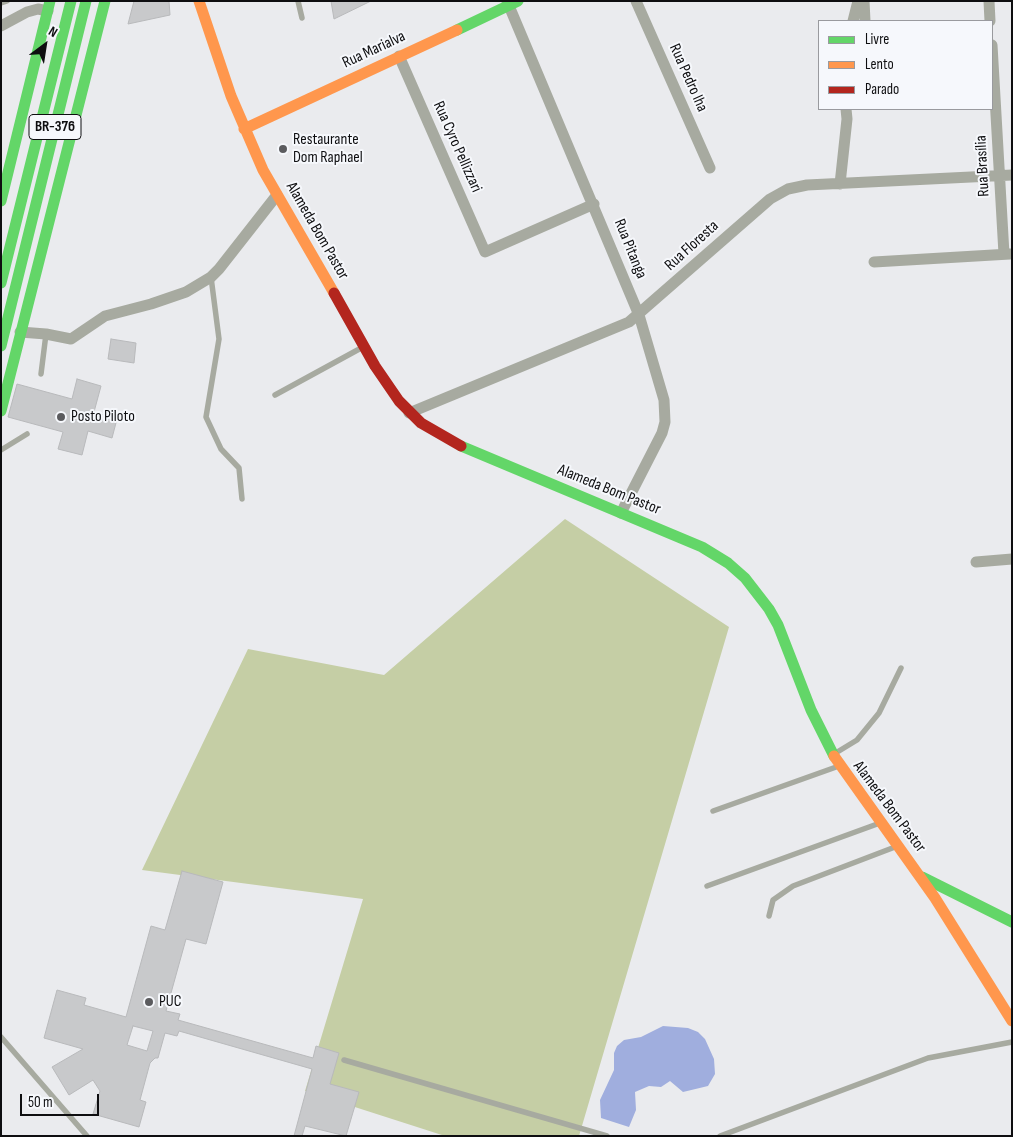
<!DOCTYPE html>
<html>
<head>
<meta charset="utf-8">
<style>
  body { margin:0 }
  #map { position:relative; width:1013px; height:1137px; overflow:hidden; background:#eaebee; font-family:"Sofia Sans Condensed",sans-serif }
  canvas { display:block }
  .frame { position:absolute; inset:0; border:2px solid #0e0e10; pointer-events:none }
  .legend { position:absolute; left:818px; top:20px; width:175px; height:90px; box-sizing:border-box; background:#f6f8fc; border:1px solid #999a9e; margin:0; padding:6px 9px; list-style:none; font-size:15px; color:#0e0e10 }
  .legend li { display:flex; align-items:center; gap:10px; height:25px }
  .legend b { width:25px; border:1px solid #999a9e }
  .north { position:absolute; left:20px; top:20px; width:50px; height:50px; -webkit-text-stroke:4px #f6f8fc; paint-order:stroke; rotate:31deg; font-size:14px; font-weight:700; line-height:20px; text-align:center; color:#0e0e10 }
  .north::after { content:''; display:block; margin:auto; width:18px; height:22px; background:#0e0e10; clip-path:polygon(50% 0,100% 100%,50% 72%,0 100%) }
  .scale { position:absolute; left:20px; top:1094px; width:79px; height:22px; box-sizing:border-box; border:2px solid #0e0e10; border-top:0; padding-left:6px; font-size:15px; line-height:18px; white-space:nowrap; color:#0e0e10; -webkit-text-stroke:4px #f6f8fc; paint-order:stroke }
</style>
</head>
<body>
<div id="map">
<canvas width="1013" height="1137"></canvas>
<div class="frame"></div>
<ul class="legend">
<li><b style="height:6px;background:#63d668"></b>Livre</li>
<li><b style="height:6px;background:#ff974d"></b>Lento</li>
<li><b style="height:6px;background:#b3261e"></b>Parado</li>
</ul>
<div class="north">N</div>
<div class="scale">50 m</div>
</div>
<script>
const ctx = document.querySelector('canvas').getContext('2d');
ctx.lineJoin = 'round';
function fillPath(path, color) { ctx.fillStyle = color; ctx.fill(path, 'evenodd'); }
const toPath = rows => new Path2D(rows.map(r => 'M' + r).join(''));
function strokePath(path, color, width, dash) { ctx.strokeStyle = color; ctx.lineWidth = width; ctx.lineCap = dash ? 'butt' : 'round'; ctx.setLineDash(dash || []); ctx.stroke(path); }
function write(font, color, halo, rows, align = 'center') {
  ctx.font = font + ' "Sofia Sans Condensed",sans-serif'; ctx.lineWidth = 4; ctx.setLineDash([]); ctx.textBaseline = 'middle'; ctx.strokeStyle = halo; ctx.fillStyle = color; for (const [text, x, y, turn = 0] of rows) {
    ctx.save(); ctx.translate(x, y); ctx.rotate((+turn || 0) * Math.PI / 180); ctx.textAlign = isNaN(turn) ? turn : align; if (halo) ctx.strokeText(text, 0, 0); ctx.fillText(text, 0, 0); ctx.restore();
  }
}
fillPath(toPath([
  [565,519,729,627,579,1136,445,1136,305,1091,363,899,142,870,248,649,384,675]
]), '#c5cea5');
fillPath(toPath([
  [663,1026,688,1028,698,1032,705,1039,714,1059,715,1074,708,1086,683,1092,670,1081,661,1087,649,1086,635,1092,636,1110,629,1127,601,1118,600,1100,614,1070,614,1053,617,1046,624,1040,641,1037]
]), '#a0aede');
const building = toPath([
  [134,1,169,1,170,15,128,24,134,1],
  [331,1,371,1,334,19,331,1],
  [111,339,136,343,134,363,108,359,111,339],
  [77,379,101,386,94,412,117,419,112,438,88,431,82,455,58,449,63,432,8,417,17,384,72,399,77,379],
  [182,871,223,882,206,944,186,939,166,1011,180,1014,178,1020,313,1058,316,1046,339,1053,330,1084,359,1092,346,1136,305,1126,302,1136,294,1136,312,1069,179,1031,177,1036,165,1033,158,1058,155,1058,150,1063,140,1100,146,1102,139,1127,93,1114,100,1091,93,1080,69,1095,52,1067,83,1049,44,1038,57,990,86,998,84,1005,126,1017,151,926,165,930,182,871],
  [133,1026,153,1031,147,1051,127,1045,133,1026]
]);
fillPath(building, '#c8c9cb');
strokePath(building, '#b8b9bb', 1);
strokePath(toPath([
  [298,1,302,18],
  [1,3,7,1],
  [211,277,219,339,206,417,221,449,239,468,242,499],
  [41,374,46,334],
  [275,395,363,347],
  [1,450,27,434],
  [834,754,857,740,879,713,901,668],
  [713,811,839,766],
  [707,886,880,823],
  [769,916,773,900,793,886,895,847],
  [1,1037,87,1136],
  [344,1060,607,1136],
  [720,1136,928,1058,1012,1042]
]), '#a7aaa0', 5.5);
strokePath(toPath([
  [507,1,639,315,664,400,665,422,662,433,621,513],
  [636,1,710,168],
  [864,1,865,21],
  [989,1,990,21],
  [853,21,858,1],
  [1,26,27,12,38,9,48,11],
  [992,45,1004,254],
  [399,56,485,252,594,204],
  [840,184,847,119,846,109],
  [874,262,1010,254],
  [20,332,46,334,71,339,105,316,151,304,186,292,211,277,219,269,277,195],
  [409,413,629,322,770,199,788,189,807,185,1012,175],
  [976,562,1012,559]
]), '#a7aaa0', 11);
strokePath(toPath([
  [457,30,518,1],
  [1,201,50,1],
  [1,283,71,1],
  [1,346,86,1],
  [1,411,105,1],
  [461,446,702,547,728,563,745,578,769,609,778,625,811,710,834,756],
  [922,877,1012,922]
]), '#63d668', 11);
strokePath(toPath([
  [199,1,231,96,263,170,334,293],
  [244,129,457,30],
  [834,756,935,898,1012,1021]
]), '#ff974d', 11);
strokePath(toPath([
  [334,293,375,366,399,401,421,423,461,446]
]), '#b3261e', 11);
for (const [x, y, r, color] of [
  [283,149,5,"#5b5b5e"],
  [61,417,5,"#5b5b5e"],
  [149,1002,5,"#5b5b5e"]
]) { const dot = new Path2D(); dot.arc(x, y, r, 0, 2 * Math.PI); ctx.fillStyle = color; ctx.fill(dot); strokePath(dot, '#f6f8fc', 2); }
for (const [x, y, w] of [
  [55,127,52]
]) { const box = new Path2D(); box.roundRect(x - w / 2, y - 12.5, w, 25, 4); ctx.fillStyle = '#f6f8fc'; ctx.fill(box); strokePath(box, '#0e0e10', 1); }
write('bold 15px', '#0e0e10', null, [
  ["BR-376",55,127]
]);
write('16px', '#0e0e10', '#f6f8fc', [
  ["Rua Marialva",374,50,-25],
  ["Rua Pedro Iha",688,78,66],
  ["Rua Cyro Pellizzari",457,147,66],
  ["Rua Brasília",983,166,-93],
  ["Alameda Bom Pastor",317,231,60],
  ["Rua Floresta",692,246,-42],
  ["Rua Pitanga",630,249,68],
  ["Alameda Bom Pastor",609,490,22],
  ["Alameda Bom Pastor",889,807,53]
]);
write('16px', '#0e0e10', '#f6f8fc', [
  ["Restaurante",293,140],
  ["Dom Raphael",293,158],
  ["Posto Piloto",71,417],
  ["PUC",159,1002]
], 'left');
</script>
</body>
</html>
